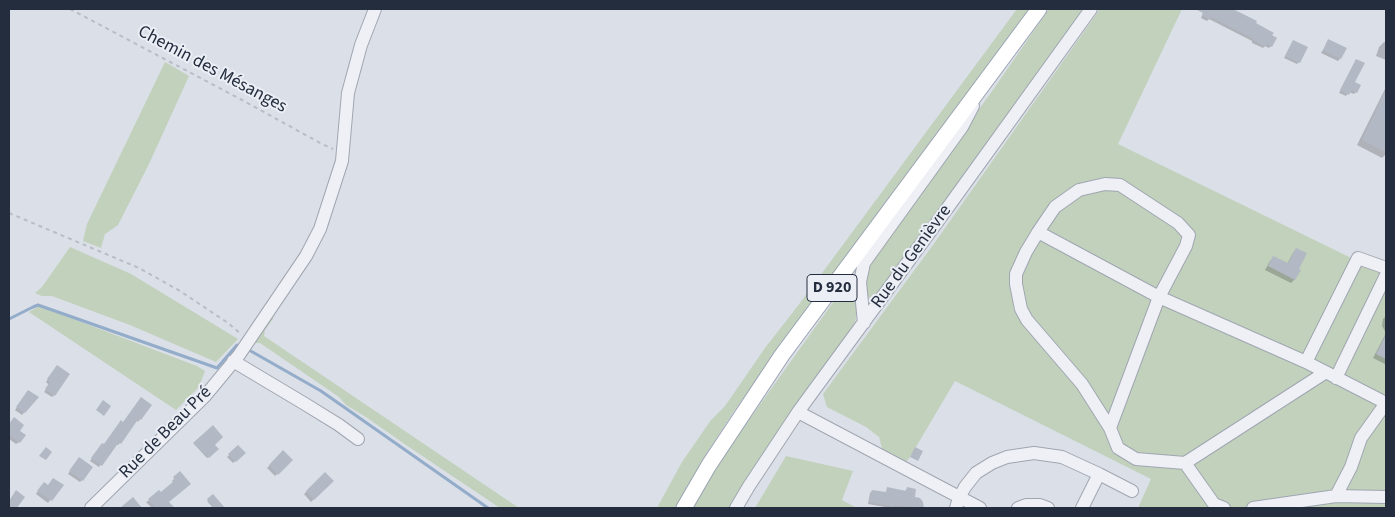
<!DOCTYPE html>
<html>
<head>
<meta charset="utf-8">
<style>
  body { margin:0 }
  #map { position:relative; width:1395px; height:517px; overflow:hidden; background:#dbdfe7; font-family:"Source Sans 3",sans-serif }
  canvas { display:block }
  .frame { position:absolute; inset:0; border:10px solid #242d3e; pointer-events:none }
</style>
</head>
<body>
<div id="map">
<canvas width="1395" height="517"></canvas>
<div class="frame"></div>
</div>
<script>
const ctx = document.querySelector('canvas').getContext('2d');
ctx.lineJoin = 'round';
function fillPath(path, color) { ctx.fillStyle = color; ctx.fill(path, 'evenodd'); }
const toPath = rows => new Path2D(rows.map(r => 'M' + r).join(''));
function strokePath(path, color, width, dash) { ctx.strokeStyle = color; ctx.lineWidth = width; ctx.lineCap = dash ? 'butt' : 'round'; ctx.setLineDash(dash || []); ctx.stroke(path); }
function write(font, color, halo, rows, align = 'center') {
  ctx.font = font + ' "Source Sans 3",sans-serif'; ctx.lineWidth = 4; ctx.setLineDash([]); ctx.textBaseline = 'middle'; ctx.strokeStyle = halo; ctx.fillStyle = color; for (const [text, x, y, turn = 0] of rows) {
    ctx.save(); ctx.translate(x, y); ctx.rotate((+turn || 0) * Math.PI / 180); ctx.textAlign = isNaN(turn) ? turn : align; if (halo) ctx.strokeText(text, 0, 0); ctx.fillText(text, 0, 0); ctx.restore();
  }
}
fillPath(toPath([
  [1017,9,1029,9,734,411,708,451,676,508,657,508,682,462,711,420,725,406,765,348,797,307],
  [1049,9,1085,9,877,298,871,299,865,293,868,262,990,94],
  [1100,9,1182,9,1118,144,1386,275,1386,508,1138,508,1151,479,955,381,910,457,906,462,883,452,879,437,866,427,827,407,823,394,933,245],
  [165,62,189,76,149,164,118,225,105,234,101,248,83,241,87,224],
  [70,247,131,274,238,339,216,362,130,325,52,296,42,296,35,293,42,287],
  [854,277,856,280,857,313,855,322,850,333,730,508,693,508,703,489,736,438,849,280],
  [39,306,197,366,205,371,199,387,176,410,29,312],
  [274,312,273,319,265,330,264,336,519,508,500,508,406,445,366,417,346,405,339,397,260,343,255,343],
  [786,456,853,471,842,500,857,508,755,508]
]), '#c1d1bc');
fillPath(toPath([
  [1205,9,1230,9,1255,22,1254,23,1271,35,1271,46,1269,48,1265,46,1263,48,1252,43,1252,41,1209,19,1207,21,1201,18],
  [1293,41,1299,62,1297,64,1284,58],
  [1329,41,1340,59,1338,61,1321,53],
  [1384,42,1386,43,1386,60,1376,56,1379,47],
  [1356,60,1353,83,1356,92,1354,94,1349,92,1346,96,1339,93],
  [1386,87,1386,154,1382,158,1357,145],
  [1296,249,1298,270,1294,280,1291,283,1265,270,1270,261,1274,257,1287,264,1293,253],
  [1386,316,1386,362,1385,364,1373,358,1386,333,1382,326,1383,319],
  [55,369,54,395,52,397,44,392,49,385,46,382],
  [26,394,37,397,22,415,15,410],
  [150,406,140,419,138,422,136,420,120,443,118,445,116,444,99,467,90,461,100,447,104,446,123,423],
  [12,421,19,431,19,442,16,444,9,439,9,425],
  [213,427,213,445,217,449,207,458,194,444],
  [238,447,244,453,233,463,227,457],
  [283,452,292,460,275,476,267,468],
  [77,461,82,480,80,482,68,474],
  [180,473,168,502,173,508,152,508,146,502,161,494,174,483,172,481],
  [325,474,332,481,311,502,304,494],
  [62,485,48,503,36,494,41,486],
  [888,489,905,491,907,489,913,498,922,503,923,508,891,508,868,504,870,493,872,491,885,493],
  [213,496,222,507,221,508,213,508,207,501]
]), '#0003');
strokePath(toPath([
  [9,319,33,307,38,305,217,368,237,345],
  [249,350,321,391,488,508]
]), '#93acca', 3);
fillPath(toPath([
  [1195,9,1233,9,1257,21,1256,23,1274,33,1272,35,1277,38,1272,47,1268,44,1266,47,1253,40,1254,39,1211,17,1210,20,1202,15,1203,13],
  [1328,39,1347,48,1341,59,1323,50],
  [1293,40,1308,47,1300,63,1285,56],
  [1356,59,1365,63,1355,82,1361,85,1357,93,1352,90,1349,95,1340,90],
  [1386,90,1386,152,1362,140],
  [1296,248,1307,253,1299,269,1301,270,1295,280,1268,266,1273,256,1288,263],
  [1386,334,1386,359,1376,354],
  [57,365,70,374,55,396,45,389,50,382,47,379],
  [28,390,39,397,25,413,16,407],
  [141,397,152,405,141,420,139,418,121,444,119,442,102,466,91,458,102,443,104,444,121,420,123,422],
  [103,400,111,406,104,416,96,410],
  [14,417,24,425,20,431,26,435,20,443,9,435,9,424],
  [213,425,223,437,215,445,219,449,209,458,193,443],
  [238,445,246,453,236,462,228,454],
  [46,447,52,452,46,460,39,456],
  [915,447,923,451,918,461,910,457],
  [283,450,293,460,278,475,269,465],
  [79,457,93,467,83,481,69,471],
  [180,471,191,484,169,502,175,508,156,508,148,499,159,490,161,492,175,480,173,477],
  [325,472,334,481,314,500,306,491],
  [53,478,64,485,52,501,37,491,44,482,48,485],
  [887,487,906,491,907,487,916,489,915,497,920,498,923,502,924,508,894,505,894,507,869,502,872,490,886,492],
  [16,490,25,497,17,508,9,508,9,501],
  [213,494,225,508,214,508,207,499],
  [133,497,142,508,120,508]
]), '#b2b8c4');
const minor = toPath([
  [1038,232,1159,297,1186,246,1189,235,1178,223,1120,185,1105,184,1079,190,1055,207,1038,232,1026,252,1016,274,1016,284,1021,309,1027,320,1082,384,1110,428,1118,448,1136,459,1185,463,1214,504,1224,508],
  [1386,268,1358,258,1306,362,1386,403],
  [864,323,860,282,864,263,962,127,973,106],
  [233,361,305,404,339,425,358,439],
  [1336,378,1386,275],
  [798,412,980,508],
  [1110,428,1159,297,1306,362],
  [1185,463,1326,372],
  [1336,496,1351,467,1361,438,1386,403],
  [91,508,205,396,239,355,306,256,320,229,342,161,348,93,361,45,375,9],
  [736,508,749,486,798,412,946,210,1091,9],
  [956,508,959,498,965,487,976,473,992,463,1007,457,1034,453,1062,457,1099,474,1132,491],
  [1018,508,1026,505,1040,505,1048,508],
  [1082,508,1099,474],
  [1253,508,1336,496,1386,497]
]);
const major = toPath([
  [684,508,709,465,782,355,1039,9]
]);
strokePath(minor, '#a0a6b1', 14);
strokePath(major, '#9aa3b3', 17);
strokePath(toPath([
  [70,9,242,100,322,144,333,149],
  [9,213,139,268,180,291,228,323,241,334]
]), '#b9bdc5', 2, [4, 4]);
strokePath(minor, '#eef0f5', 12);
strokePath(major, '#fff', 15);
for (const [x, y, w] of [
  [832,288,50]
]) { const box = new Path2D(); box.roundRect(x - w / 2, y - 13.5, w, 27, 4); ctx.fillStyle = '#ebeef5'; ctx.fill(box); strokePath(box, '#242d3e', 1); }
write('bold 16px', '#242d3e', null, [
  ["D 920",832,288]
]);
write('18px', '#242d3e', '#ebeef5', [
  ["Chemin des Mésanges",212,70,28],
  ["Rue du Genièvre",912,257,-54],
  ["Rue de Beau Pré",166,433,-45]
]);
</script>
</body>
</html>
